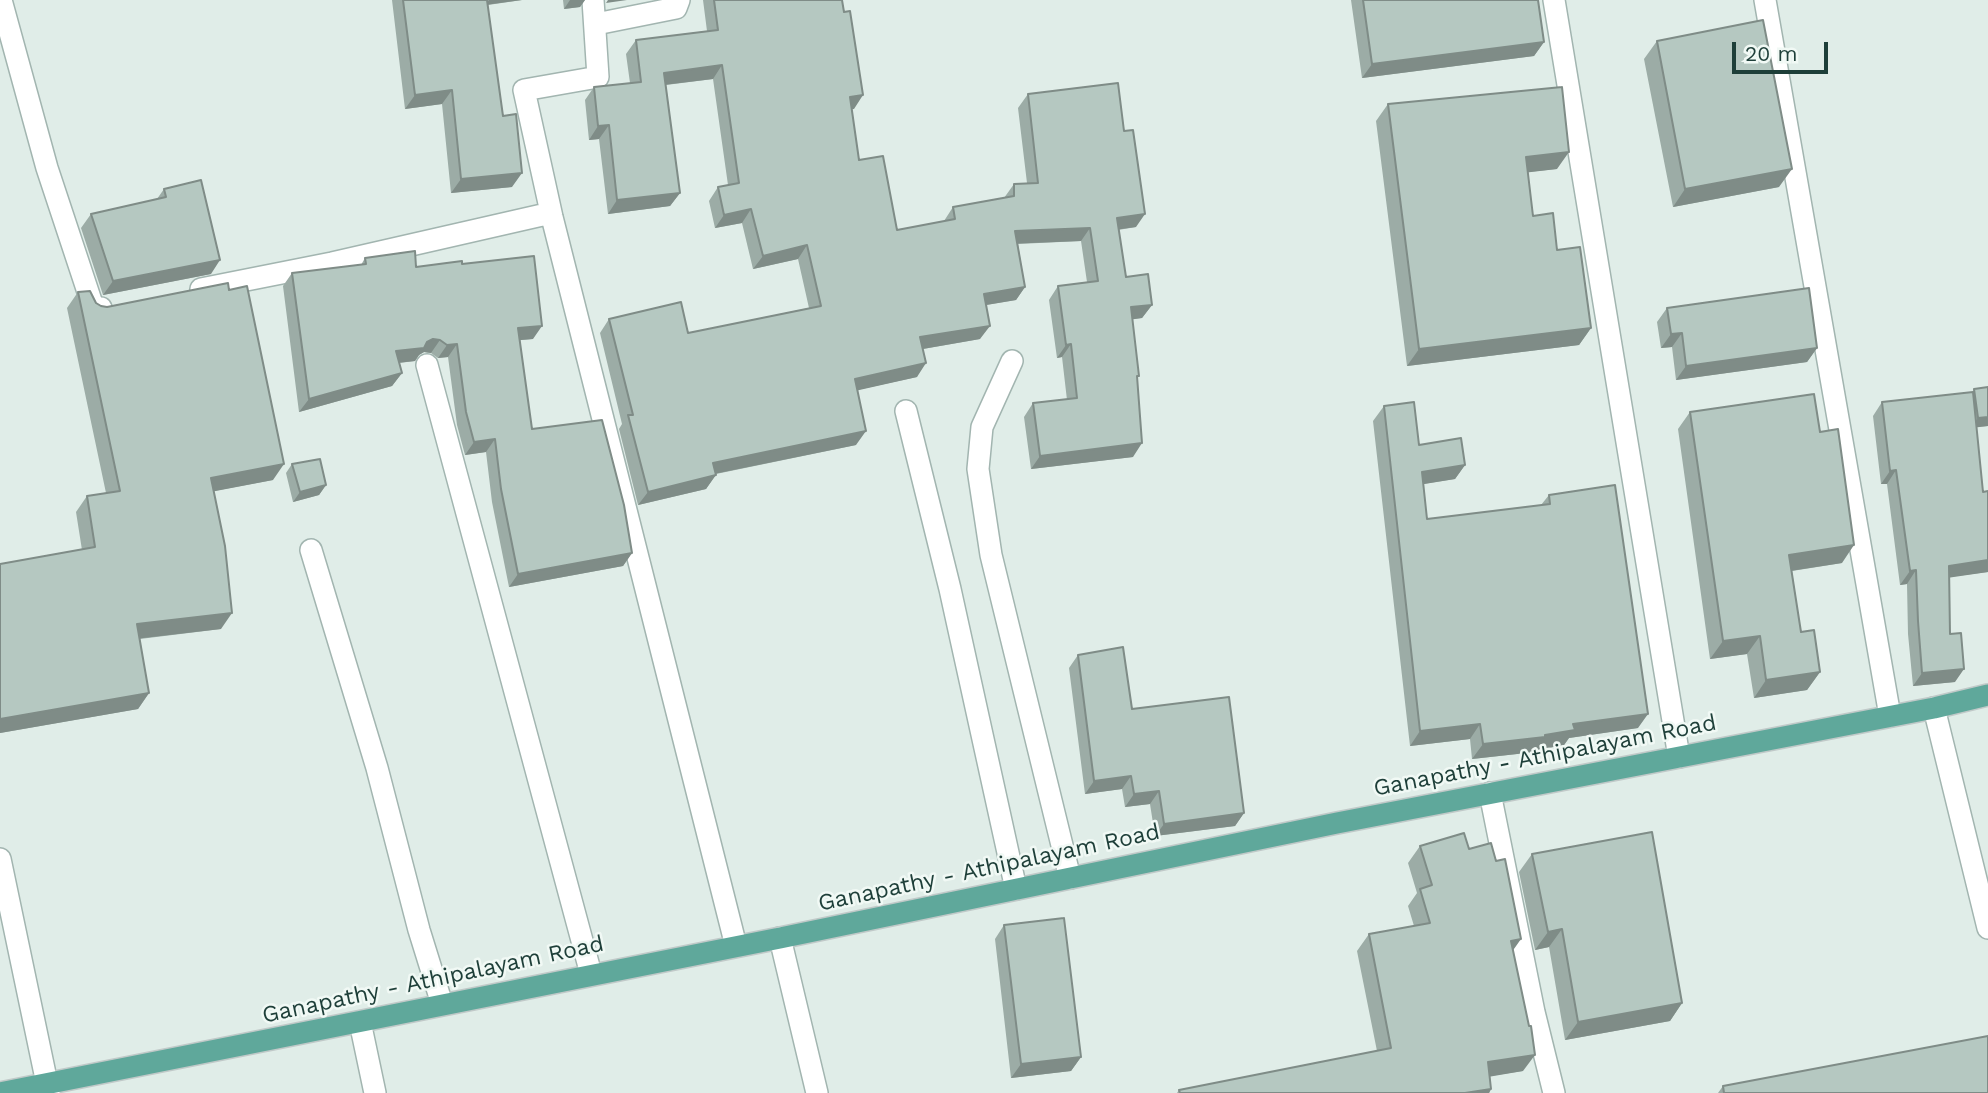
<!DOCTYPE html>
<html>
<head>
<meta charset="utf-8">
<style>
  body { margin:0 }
  #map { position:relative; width:1988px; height:1093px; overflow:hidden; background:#e0ede8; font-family:"Work Sans",sans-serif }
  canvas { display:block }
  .scale { position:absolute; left:1732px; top:42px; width:96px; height:32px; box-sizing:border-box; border:4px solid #1e3f39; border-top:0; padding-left:9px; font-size:21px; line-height:24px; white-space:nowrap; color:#1e3f39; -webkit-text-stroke:5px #f1f9f5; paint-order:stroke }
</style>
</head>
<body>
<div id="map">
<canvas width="1988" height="1093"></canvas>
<div class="scale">20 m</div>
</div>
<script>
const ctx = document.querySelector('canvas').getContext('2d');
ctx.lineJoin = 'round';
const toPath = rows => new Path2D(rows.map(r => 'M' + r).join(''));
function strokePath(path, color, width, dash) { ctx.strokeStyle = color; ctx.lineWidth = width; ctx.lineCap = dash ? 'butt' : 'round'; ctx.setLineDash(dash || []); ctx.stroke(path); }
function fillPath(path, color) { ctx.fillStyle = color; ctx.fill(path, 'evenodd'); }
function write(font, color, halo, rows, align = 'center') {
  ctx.font = font + ' "Work Sans",sans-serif'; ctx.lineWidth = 5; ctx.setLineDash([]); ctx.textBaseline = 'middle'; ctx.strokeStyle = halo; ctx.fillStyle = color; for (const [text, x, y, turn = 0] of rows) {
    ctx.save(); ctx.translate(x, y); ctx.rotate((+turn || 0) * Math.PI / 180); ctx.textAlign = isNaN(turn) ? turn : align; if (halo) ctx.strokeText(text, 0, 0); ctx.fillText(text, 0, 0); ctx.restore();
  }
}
const minor = toPath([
  [1,0,47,168,94,310,101,308],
  [593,0,598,77,524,90,552,217,736,946],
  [1554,0,1679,757],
  [1765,0,1890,716],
  [596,24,676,8,679,0],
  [201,289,332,263,551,213],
  [1012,361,982,427,978,469,991,555,1070,878],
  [427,365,591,974],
  [906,411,950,589,1016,889],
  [311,550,377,768,419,930,442,1004],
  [1934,708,1988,928],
  [1490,793,1534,1012,1554,1093],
  [0,859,49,1093],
  [780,938,817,1093],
  [360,1022,375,1093]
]);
const major = toPath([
  [0,1093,780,938,1337,823,1934,708,1988,695]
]);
strokePath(minor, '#a2b5b0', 24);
strokePath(major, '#c0c9c8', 24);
strokePath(minor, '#fff', 21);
strokePath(major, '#5fa89b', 21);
fillPath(toPath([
  [392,0,522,0,488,5,512,187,451,193,442,104,405,109],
  [563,0,585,0,580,7,564,9],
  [703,0,842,0,854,109,852,109,859,160,897,230,944,221,953,207,1004,198,1014,184,1027,183,1018,108,1028,94,1136,227,1118,230,1126,277,1152,305,1142,318,1132,319,1137,378,1133,457,1031,469,1024,417,1033,403,1067,400,1062,357,1057,358,1049,300,1058,286,1087,282,1081,241,1018,244,1025,287,1016,300,986,305,980,339,923,349,917,377,857,390,856,445,716,474,706,489,638,505,619,429,622,424,600,333,609,319,688,333,809,308,798,259,753,269,742,223,715,228,709,201,718,187,728,185,713,79,666,85,680,193,670,206,608,214,599,139,589,140,585,100,594,87,630,83,626,54,636,40,707,31],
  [1351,0,1538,0,1544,42,1534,56,1362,78],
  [1657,41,1779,187,1673,207,1644,59],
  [1388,104,1557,169,1528,172,1533,216,1557,250,1591,328,1579,345,1407,366,1376,121],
  [164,189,211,274,103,295,81,228,91,214,157,199],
  [365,258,416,267,462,264,533,339,520,340,532,429,632,553,623,566,509,587,492,502,486,452,465,455,457,425,448,357,438,358,431,353,424,352,419,355,415,361,399,363,402,373,392,386,299,412,283,286,292,273,361,265],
  [78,292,96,303,273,480,214,491,221,629,140,639,149,693,138,709,0,733,0,564,82,550,76,512,87,496,106,493,67,308],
  [1667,308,1817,348,1807,362,1676,380,1672,347,1661,348,1657,322],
  [1988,387,1988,426,1976,427,1983,492,1988,491,1988,572,1949,577,1950,634,1955,682,1913,686,1908,634,1907,584,1900,585,1887,484,1881,484,1873,416,1882,402,1973,392,1974,389],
  [1384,406,1419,445,1465,465,1455,479,1423,484,1427,519,1541,505,1549,495,1638,728,1569,738,1564,745,1537,750,1535,752,1472,759,1470,739,1410,746,1373,421],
  [1690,412,1820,432,1842,563,1792,571,1801,632,1820,672,1807,690,1754,698,1747,654,1710,659,1678,429],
  [292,464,326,485,319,495,293,502,286,473],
  [1078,655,1132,709,1244,813,1235,826,1155,836,1150,804,1125,807,1122,789,1085,794,1069,668],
  [1420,846,1469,849,1513,950,1523,1071,1490,1076,1491,1089,1489,1093,1177,1093,1179,1090,1377,1051,1357,951,1369,934,1414,926,1408,906,1417,893,1408,863],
  [1532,854,1682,1003,1670,1021,1565,1040,1549,947,1535,950,1519,872],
  [1004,925,1081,1057,1071,1071,1011,1078,995,939],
  [1723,1086,1988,1093,1718,1093]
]), '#9caca6');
fillPath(toPath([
  [489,0,522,0,485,5],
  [570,0,585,0,580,7,564,9],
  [608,0,627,0,606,3],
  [1544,42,1534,56,1362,78,1372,64],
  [722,65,713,79,655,86,664,73],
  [452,90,442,104,405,109,415,95],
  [863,95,854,109,841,110,850,97],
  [609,125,599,139,589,140,598,126],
  [1569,152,1557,169,1514,174,1526,157],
  [1792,169,1779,187,1673,207,1685,189],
  [522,173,512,187,451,193,461,179],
  [680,193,670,206,608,214,617,200],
  [751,209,742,223,715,228,724,215],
  [1145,214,1136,227,1107,231,1117,218],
  [1090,228,1081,241,1006,244,1015,231],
  [807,245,798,259,753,269,763,256],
  [220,260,211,274,103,295,113,281],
  [1025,287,1016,300,974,307,984,294],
  [1152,305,1142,318,1121,321,1131,307],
  [542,326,533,339,509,341,518,328],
  [990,326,980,339,911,351,920,337],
  [1591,328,1579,345,1407,366,1419,349],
  [1682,333,1672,347,1661,348,1671,334],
  [433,339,440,340,431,353,424,352,419,355,415,361,387,364,396,351,427,342],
  [457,344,448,357,438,358,447,345],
  [1071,344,1062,357,1057,358,1066,345],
  [1817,348,1807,362,1676,380,1686,366],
  [926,363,917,377,846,393,855,379],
  [402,373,392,386,299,412,309,399],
  [1988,417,1988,426,1971,428,1978,418],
  [866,431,856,445,704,476,713,463],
  [495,439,486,452,465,455,474,442],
  [1142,443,1133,457,1031,469,1040,456],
  [284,464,273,480,200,494,211,478],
  [1465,465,1455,479,1412,486,1422,472],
  [1896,470,1887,484,1881,484,1890,471],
  [716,475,706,489,638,505,648,492],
  [326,485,319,495,293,502,300,492],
  [1854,545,1842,563,1777,573,1789,555],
  [632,553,623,566,509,587,518,574],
  [1988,560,1988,572,1940,579,1949,566],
  [1916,570,1907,584,1900,585,1910,571],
  [232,613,221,629,126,640,137,624],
  [1760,636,1747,654,1710,659,1723,641],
  [1964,669,1955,682,1913,686,1922,673],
  [1820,672,1807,690,1754,698,1766,680],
  [149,693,138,709,0,733,0,719],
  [1648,714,1638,728,1569,738,1564,745,1537,750,1535,752,1472,759,1483,744,1573,724],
  [1480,724,1470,739,1410,746,1420,731],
  [1131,776,1122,789,1085,794,1094,781],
  [1159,791,1150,804,1125,807,1134,794],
  [1244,813,1235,826,1155,836,1164,824],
  [1562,929,1549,947,1535,950,1548,932],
  [1521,939,1509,956,1511,941],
  [1682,1003,1670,1021,1565,1040,1578,1022],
  [1535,1055,1523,1071,1476,1079,1488,1062],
  [1081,1057,1071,1071,1011,1078,1021,1064],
  [1491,1089,1489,1093,1465,1093]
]), '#7f8c87');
const building = toPath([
  [403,0,487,0,503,116,516,114,522,173,461,179,452,90,415,95,403,0],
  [714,0,842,0,844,12,850,11,863,95,850,97,859,160,883,156,897,230,955,219,953,207,1014,196,1014,184,1038,183,1028,94,1118,83,1124,131,1133,130,1145,214,1117,218,1126,277,1148,274,1152,305,1131,307,1139,376,1137,376,1142,443,1040,456,1033,403,1077,398,1071,344,1066,345,1058,286,1098,281,1090,228,1015,231,1025,287,984,294,990,326,920,337,926,363,855,379,866,431,713,463,716,475,648,492,628,415,633,415,609,319,681,302,688,333,821,306,807,245,763,256,751,209,724,215,718,187,739,183,722,65,664,73,680,193,617,200,609,125,598,126,594,87,641,82,636,40,718,30,714,0],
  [1363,0,1538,0,1544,42,1372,64,1363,0],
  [1763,20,1792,169,1685,189,1657,41,1763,20],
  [1562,87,1569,152,1526,157,1533,216,1553,213,1557,250,1580,247,1591,328,1419,349,1388,104,1562,87],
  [201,180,220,260,113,281,91,214,166,197,164,189,201,180],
  [415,251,416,267,462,261,462,264,534,256,542,326,518,328,532,429,602,420,624,505,632,553,518,574,501,489,495,439,474,442,466,412,457,344,447,345,440,340,433,339,427,342,424,348,396,351,402,373,309,399,292,273,366,264,365,258,415,251],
  [228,283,229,290,247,286,284,464,211,478,225,546,232,613,137,624,149,693,0,719,0,564,95,547,87,496,120,491,78,292,90,291,96,303,101,306,107,307,228,283],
  [1809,288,1817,348,1686,366,1682,333,1671,334,1667,308,1809,288],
  [1988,387,1988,417,1978,418,1974,389,1988,387],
  [1973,392,1983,492,1988,491,1988,560,1949,566,1950,634,1961,633,1964,669,1922,673,1918,621,1916,570,1910,571,1896,470,1890,471,1882,402,1973,392],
  [1814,394,1820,432,1838,429,1854,545,1789,555,1801,632,1814,630,1820,672,1766,680,1760,636,1723,641,1690,412,1814,394],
  [1414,402,1419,445,1461,438,1465,465,1422,472,1427,519,1550,504,1549,495,1615,485,1648,714,1573,724,1575,730,1545,735,1545,737,1483,744,1480,724,1420,731,1384,406,1414,402],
  [320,459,326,485,300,492,292,464,320,459],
  [1123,647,1132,709,1229,697,1244,813,1164,824,1159,791,1134,794,1131,776,1094,781,1078,655,1123,647],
  [1652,832,1682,1003,1578,1022,1562,929,1548,932,1532,854,1652,832],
  [1464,833,1469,849,1491,843,1496,861,1505,859,1521,939,1511,941,1529,1026,1531,1026,1535,1055,1488,1062,1491,1089,1465,1093,1180,1093,1179,1090,1391,1048,1369,934,1430,923,1420,889,1432,885,1420,846,1464,833],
  [1064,918,1081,1057,1021,1064,1004,925,1064,918],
  [1988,1036,1988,1093,1724,1093,1723,1086,1988,1036]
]);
fillPath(building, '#b5c8c1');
strokePath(building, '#7f8c87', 2);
write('23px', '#1e3f39', '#f1f9f5', [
  ["Ganapathy - Athipalayam Road",1545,756,-11],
  ["Ganapathy - Athipalayam Road",989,868,-12],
  ["Ganapathy - Athipalayam Road",433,980,-12]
]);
</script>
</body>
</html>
